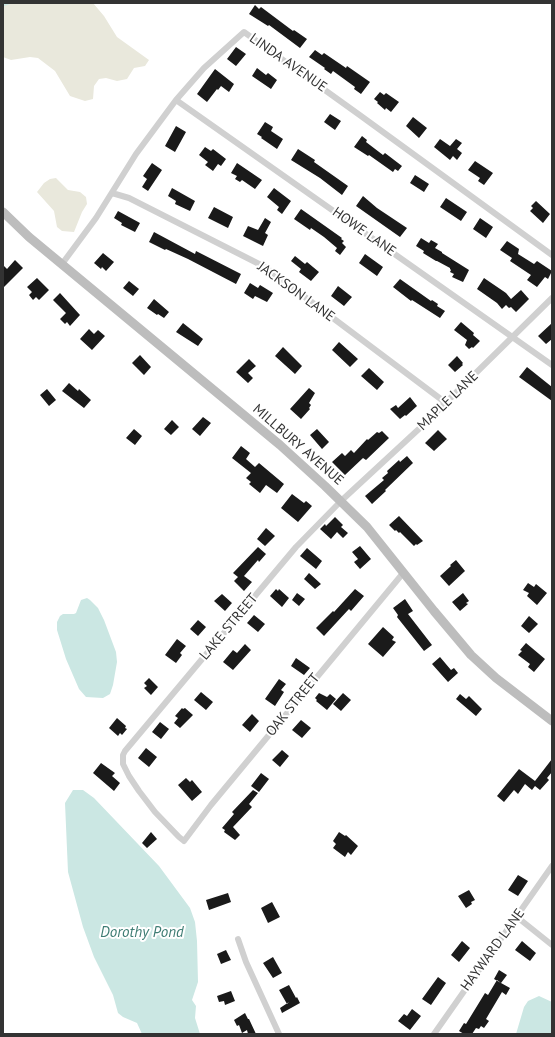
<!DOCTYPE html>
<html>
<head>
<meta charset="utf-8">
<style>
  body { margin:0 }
  #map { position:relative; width:555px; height:1037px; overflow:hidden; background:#fff; font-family:"PT Sans",sans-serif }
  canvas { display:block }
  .frame { position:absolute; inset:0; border:4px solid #333; pointer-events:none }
</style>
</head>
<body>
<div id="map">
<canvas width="555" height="1037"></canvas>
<div class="frame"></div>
</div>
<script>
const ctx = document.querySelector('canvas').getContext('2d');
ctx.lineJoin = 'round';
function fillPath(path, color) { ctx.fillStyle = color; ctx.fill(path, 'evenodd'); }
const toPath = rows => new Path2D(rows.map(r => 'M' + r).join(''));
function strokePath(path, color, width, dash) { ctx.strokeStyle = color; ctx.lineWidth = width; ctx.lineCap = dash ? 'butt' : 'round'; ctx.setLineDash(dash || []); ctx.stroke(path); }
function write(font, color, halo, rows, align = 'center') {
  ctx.font = font + ' "PT Sans",sans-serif'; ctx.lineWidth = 4; ctx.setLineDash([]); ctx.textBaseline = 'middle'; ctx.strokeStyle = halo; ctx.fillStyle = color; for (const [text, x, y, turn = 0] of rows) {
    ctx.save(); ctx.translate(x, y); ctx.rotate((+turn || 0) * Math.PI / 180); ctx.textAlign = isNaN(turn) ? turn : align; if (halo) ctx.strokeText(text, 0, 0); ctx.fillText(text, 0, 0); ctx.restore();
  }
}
fillPath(toPath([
  [3,3,93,3,104,16,117,37,149,60,145,66,134,68,127,79,117,81,106,78,99,79,94,86,93,99,85,101,70,96,55,71,38,58,30,57,11,60,3,57],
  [56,178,68,190,80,192,86,197,87,204,82,212,74,232,62,231,57,227,54,211,37,192,44,183,50,179]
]), '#e9e8dc');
fillPath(toPath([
  [87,598,90,600,98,608,104,620,116,652,117,662,113,685,110,694,103,698,86,697,79,689,66,659,57,630,57,622,60,616,63,614,74,614,76,613,81,600],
  [73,790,83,790,94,798,159,866,190,908,195,922,197,941,198,982,192,1000,196,1006,195,1018,200,1034,142,1034,137,1023,123,1017,118,1013,113,995,94,957,83,927,68,872,65,803],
  [539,996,552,1002,552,1034,516,1034,524,1007,528,1001]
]), '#cbe7e3');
strokePath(toPath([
  [3,5,9,3]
]), '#cbe7e3', 2.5);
fillPath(toPath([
  [255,5,259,9,261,7,293,31,294,30,307,39,300,48,269,25,268,26,249,14],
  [236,47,246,54,236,66,227,59],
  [315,50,322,55,324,53,346,68,347,66,370,82,361,94,354,89,355,87,333,71,331,74,324,69,325,68,309,57],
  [257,68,266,75,268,73,277,80,271,89,252,76],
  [215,69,234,84,229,92,221,86,218,90,217,89,207,102,197,94],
  [380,92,384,95,386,93,399,102,391,112,386,108,385,110,377,103,378,102,374,99],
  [330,114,341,121,335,130,324,122],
  [413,117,427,128,419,138,406,126],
  [265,122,273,127,271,131,283,139,277,149,261,138,262,137,257,134],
  [176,126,186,132,175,152,165,146],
  [362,136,367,140,366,142,383,155,385,153,402,166,398,171,395,169,393,172,369,155,368,156,354,147],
  [440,139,450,146,456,139,462,143,457,149,462,153,457,160,453,156,450,160,434,147],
  [205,147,211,151,213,149,226,159,221,166,218,164,213,171,205,165,208,162,199,155],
  [298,149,315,160,314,162,348,186,342,195,320,178,291,160],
  [475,161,493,173,484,185,478,181,480,178,468,170],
  [152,163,162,170,148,191,142,187,147,179,143,176],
  [237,163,262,180,255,189,242,180,240,182,235,179,237,176,231,173],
  [415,175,429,184,424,192,410,183],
  [172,188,195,201,190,211,175,204,176,201,168,196],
  [274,188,291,201,282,214,277,210,279,207,267,197],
  [363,196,377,208,407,228,400,237,356,206],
  [446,198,467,212,461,221,440,207],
  [536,201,550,214,543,223,530,211,533,208,531,206],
  [214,207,233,217,228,228,208,218],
  [301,209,342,238,341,239,344,241,342,243,346,247,340,255,335,251,337,248,324,237,311,228,310,230,294,219],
  [118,211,140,223,135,232,121,225,122,223,114,218],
  [265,218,271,222,265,233,268,235,263,246,243,236,248,226,258,230],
  [480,218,493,227,486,238,473,229],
  [154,232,195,254,196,251,241,274,236,284,188,259,166,249,165,250,149,242],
  [421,238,429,243,431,240,438,244,435,248,442,252,442,253,469,270,463,282,452,277,454,274,450,272,451,270,450,269,450,268,437,261,436,261,423,253,424,251,416,246],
  [507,241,519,249,518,254,534,264,537,261,552,271,548,279,545,277,537,287,527,280,531,275,510,261,512,258,500,250],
  [103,253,114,262,106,271,102,267,101,269,94,263],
  [365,254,383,267,377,276,359,263],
  [295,256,305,264,307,262,319,272,311,281,299,272,301,269,291,261],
  [15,260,23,268,3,288,3,265,7,269],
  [37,278,49,290,39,300,36,297,33,300,29,295,32,292,27,287],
  [484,278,506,293,511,299,521,290,529,299,516,312,511,307,509,308,506,305,502,309,497,303,477,289],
  [400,279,431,301,432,300,438,304,437,306,445,311,440,318,412,300,411,301,393,287],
  [129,281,139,289,133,296,123,288],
  [250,283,258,288,260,285,273,293,267,302,255,296,253,299,244,293],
  [338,286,352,297,344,306,331,296],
  [60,293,80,315,70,326,67,322,65,324,60,319,66,313,53,300],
  [154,299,169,312,164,318,158,314,157,315,147,308],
  [461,322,474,333,473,335,480,341,473,348,472,347,469,349,465,345,467,340,454,330],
  [183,323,203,339,198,346,176,332],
  [552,323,552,339,546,344,538,336],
  [89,329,94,334,98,330,105,336,92,350,80,339],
  [339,342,358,359,350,367,332,350],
  [283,347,302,366,295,374,275,356],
  [140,355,151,367,144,375,132,363],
  [457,356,463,363,462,364,463,365,455,372,448,365],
  [249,359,256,366,248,373,253,378,248,383,236,372],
  [527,367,552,387,552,401,519,377],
  [369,368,384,382,377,390,361,376],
  [69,383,78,391,79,389,91,400,84,408,62,391],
  [309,388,315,393,309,403,311,405,309,408,310,409,301,419,290,409],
  [47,389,56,400,49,406,40,395],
  [410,397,417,406,406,416,405,415,400,419,390,409,396,405,398,408],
  [203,417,211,423,200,436,192,429],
  [172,420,179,427,171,435,164,429],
  [134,429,142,436,135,445,126,438],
  [317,429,329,442,322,449,310,435],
  [438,430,447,439,434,451,425,443],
  [382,431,389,438,366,460,363,458,345,475,332,462,342,453,345,456,351,450,354,453,367,439,368,440,377,432,379,433],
  [241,446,250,453,246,459,255,467,259,463,284,484,277,493,266,485,260,493,249,484,251,482,246,478,251,473,232,458],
  [407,456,413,463,385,490,386,491,372,504,365,496,384,480,382,478,388,473,387,471,399,460,400,462],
  [292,494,304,503,306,501,312,506,298,522,281,508],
  [399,516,423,541,417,545,416,544,414,546,400,532,399,533,396,530,395,531,389,525],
  [335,517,343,525,341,527,348,533,343,538,337,532,331,539,320,529,325,524,326,526],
  [266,528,275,536,265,546,257,539],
  [360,546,371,559,360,569,354,562,358,559,352,552],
  [258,547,266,554,259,562,258,560,244,576,252,582,244,591,234,581,238,577,233,573],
  [307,548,322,561,316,569,300,556],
  [456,560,465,571,449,586,440,576,451,566,450,565],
  [309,573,321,584,315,589,304,579],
  [528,583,534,587,536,584,547,593,537,605,527,596,529,593,523,590],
  [276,589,278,591,279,589,289,598,282,607,270,596],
  [355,589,364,596,351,611,349,609,324,636,316,628,333,611,334,612],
  [297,593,305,599,299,606,292,600],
  [463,593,469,601,466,603,468,604,460,611,452,602],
  [222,594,232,603,225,611,214,601],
  [405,599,413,611,408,614,432,645,424,651,397,617,398,615,393,608],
  [254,615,265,624,258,632,247,623],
  [529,616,538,624,529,633,521,626],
  [198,620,206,627,198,636,190,629],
  [383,627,394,637,392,640,396,642,383,657,368,644],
  [177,639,186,646,180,653,182,655,176,663,165,655],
  [526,643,545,659,534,672,528,667,530,664,518,655,522,651,520,650],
  [245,644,251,650,233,670,223,662,233,650,237,653],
  [440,657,451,670,454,668,458,673,448,682,432,664],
  [296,658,310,668,304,675,291,666],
  [149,678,158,687,151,695,144,688,147,686,144,683],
  [279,679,286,684,281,690,284,692,275,706,265,699],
  [201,692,213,702,206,710,194,700],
  [319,693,327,697,330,694,336,699,327,710,316,701,317,700,315,698],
  [343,693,351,700,341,711,333,704],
  [460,694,466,699,469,696,482,709,476,716,456,699],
  [182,708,183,709,185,708,193,715,180,728,174,723,178,718,175,716],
  [252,714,259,721,250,732,242,725],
  [117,718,126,726,125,728,127,729,122,735,120,733,118,736,109,728],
  [301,720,311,728,302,738,292,730],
  [160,722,169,729,161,739,152,732],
  [146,748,157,757,149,767,138,758],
  [282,750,289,756,280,767,272,760],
  [552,759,552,772,547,778,549,780,540,790,535,786,532,790,525,784,518,794,514,790,504,802,497,796,519,769,535,781],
  [101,763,115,773,112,776,120,783,114,791,93,773],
  [261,773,269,779,259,792,251,786],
  [186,778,190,782,192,780,202,792,192,801,178,785],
  [253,790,258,793,249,804,252,807,233,827,240,835,235,840,224,832,225,830,222,828,234,814,232,812],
  [151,832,157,839,147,848,142,843],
  [339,832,345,836,346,835,358,846,351,855,348,852,345,857,333,848,336,844,333,841],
  [518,875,528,881,518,896,508,890],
  [469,890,475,900,471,902,472,904,466,908,458,896],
  [228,893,231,902,209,910,206,900],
  [272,902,280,917,268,923,261,908],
  [462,941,470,948,459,962,451,955],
  [522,941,536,953,530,961,515,950],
  [226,950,231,960,221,964,217,954],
  [273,957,282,973,273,978,263,963],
  [499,970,507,975,501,983,510,988,506,995,502,992,486,1019,489,1021,484,1028,481,1026,479,1029,476,1028,472,1034,464,1034,459,1031,464,1023,466,1024,485,993,488,995,497,980,501,983,494,979],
  [438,977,446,983,431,1005,422,999],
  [289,985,296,998,297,997,300,1003,282,1013,280,1008,289,1002,287,1004,279,990],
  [231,991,235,1001,225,1005,224,1001,219,1002,217,996],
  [412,1009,421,1016,410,1030,398,1021,404,1014,407,1016],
  [245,1013,248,1019,249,1019,256,1034,248,1034,247,1030,242,1033,239,1025,237,1026,234,1020]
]), '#1a1a1a');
strokePath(toPath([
  [176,100,552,365],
  [112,193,129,198,265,267,446,403],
  [62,264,96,218,136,154,176,100,204,68,244,32,361,116,552,255],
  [404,572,211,805,184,841,179,837,155,812,139,791,129,776,123,764,123,755,125,751,296,547,341,501,421,427,552,298],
  [517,917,552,945],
  [238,939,246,962,279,1034],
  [434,1034,552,866]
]), '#d0d0d0', 6);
strokePath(toPath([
  [3,212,29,237,280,445,325,486,367,527,434,611,471,655,496,678,552,721]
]), '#bdbdbd', 9);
write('14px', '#333', '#fff', [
  ["LINDA AVENUE",288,63,35],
  ["HOWE LANE",364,232,35],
  ["JACKSON LANE",296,292,36],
  ["MAPLE LANE",448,401,-44],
  ["MILLBURY AVENUE",298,445,41],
  ["LAKE STREET",229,627,-50],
  ["OAK STREET",293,705,-51],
  ["HAYWARD LANE",493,950,-54]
]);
write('italic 15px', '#3e7c73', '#fff', [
  ["Dorothy Pond",142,933]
]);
</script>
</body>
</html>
